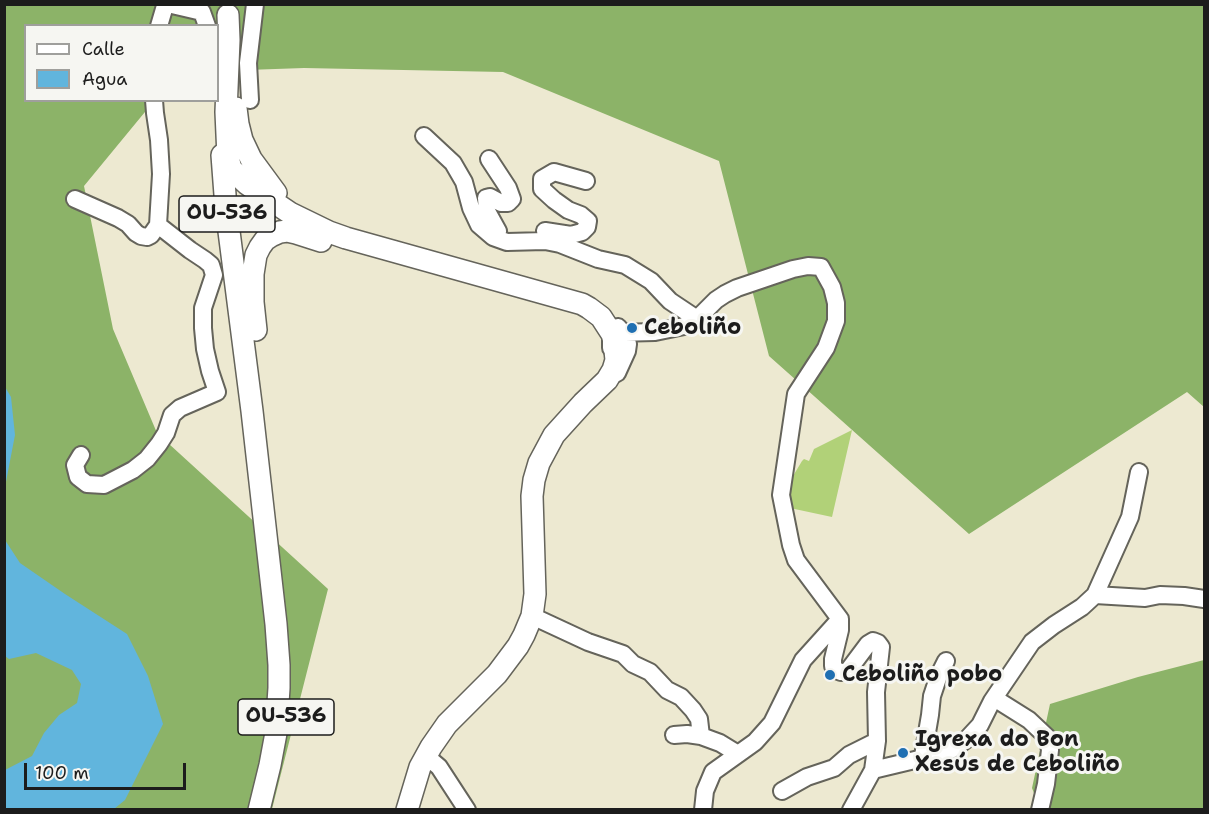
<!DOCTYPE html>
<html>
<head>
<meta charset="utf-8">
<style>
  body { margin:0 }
  #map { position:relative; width:1209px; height:814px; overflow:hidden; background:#ede9d1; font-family:"Shantell Sans",sans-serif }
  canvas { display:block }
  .frame { position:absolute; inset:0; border:6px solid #1c1c1c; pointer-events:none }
  .legend { position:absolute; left:24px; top:24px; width:195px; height:78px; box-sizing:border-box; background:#f6f6f2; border:2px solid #9f9f9c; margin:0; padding:8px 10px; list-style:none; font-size:18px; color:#1c1c1c }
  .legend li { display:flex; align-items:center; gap:12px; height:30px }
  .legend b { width:30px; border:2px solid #9f9f9c }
  .scale { position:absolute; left:24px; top:763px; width:162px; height:27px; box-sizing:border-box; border:3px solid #1c1c1c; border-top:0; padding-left:8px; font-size:18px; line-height:21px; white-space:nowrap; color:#1c1c1c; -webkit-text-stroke:4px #f6f6f2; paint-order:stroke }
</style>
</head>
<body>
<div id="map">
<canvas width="1209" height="814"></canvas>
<div class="frame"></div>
<ul class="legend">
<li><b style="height:8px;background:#fff"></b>Calle</li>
<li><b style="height:16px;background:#61b5dd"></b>Agua</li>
</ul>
<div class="scale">100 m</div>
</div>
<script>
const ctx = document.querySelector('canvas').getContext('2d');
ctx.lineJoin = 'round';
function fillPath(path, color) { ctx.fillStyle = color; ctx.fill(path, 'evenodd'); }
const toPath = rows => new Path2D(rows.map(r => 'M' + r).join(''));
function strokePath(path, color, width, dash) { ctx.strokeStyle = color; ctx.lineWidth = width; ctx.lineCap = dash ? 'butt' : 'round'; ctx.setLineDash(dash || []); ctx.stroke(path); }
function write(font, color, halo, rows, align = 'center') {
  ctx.font = font + ' "Shantell Sans",sans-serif'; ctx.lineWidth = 6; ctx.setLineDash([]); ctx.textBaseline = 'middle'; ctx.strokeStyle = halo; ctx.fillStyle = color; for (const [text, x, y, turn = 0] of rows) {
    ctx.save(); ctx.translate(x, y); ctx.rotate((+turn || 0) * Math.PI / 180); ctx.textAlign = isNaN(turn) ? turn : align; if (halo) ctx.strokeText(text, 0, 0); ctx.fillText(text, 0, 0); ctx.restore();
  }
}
fillPath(toPath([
  [852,430,832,517,790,508,790,481,802,461,804,459,809,461,814,449]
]), '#b1d178');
fillPath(toPath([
  [5,5,1204,5,1204,407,1187,392,969,534,769,356,719,161,503,72,304,68,218,71,218,26,26,26,26,100,154,101,84,186,113,329,157,433,328,589,272,809,5,810],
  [1204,660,1204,809,1040,809,1032,788,1050,704,1138,677]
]), '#8cb368');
fillPath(toPath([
  [5,387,11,397,15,435,5,487],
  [5,540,20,563,65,594,127,634,148,676,163,724,125,800,114,809,5,809,5,770,32,756,44,733,59,715,77,703,81,684,72,670,36,653,9,659,5,656]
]), '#61b5dd');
const minor = toPath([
  [202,12,207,26],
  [159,26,164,9,167,5,172,5,202,12],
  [250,100,248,63,255,4],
  [424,136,453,163,464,182,471,208,479,225,493,237,507,242,545,241,560,244,598,259,625,265,651,281,670,301,697,319],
  [489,159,508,188,512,199,508,203,501,203,490,197,486,198,487,211,498,231],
  [75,199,118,218,128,224,136,233,141,236,147,237,151,235,158,225],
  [545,231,571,235,582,232,587,227,588,221,581,215,568,210,554,200,542,189,542,179,554,172,586,181],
  [611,348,611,340,616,333,655,332,689,325,697,319,716,300,725,294,737,288,793,269,808,266,821,267,832,287,836,303,836,321,826,348,796,394,781,495,791,545,796,560,840,619],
  [617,373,627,351,628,344,625,335,618,327],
  [81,455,75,465,78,477,87,484,104,485,133,470,147,459,159,444,166,433,172,415,180,408,217,392,210,371,205,349,203,328,203,308,214,275,211,265,205,260,190,250,158,225,161,174,159,140,155,113,154,100],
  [1095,595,1145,598,1160,595,1184,596,1204,599],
  [532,616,588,642,623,654,633,664,650,672,667,690,681,697,693,710,699,719,701,736],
  [840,619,840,630,833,659,833,666,836,670,841,672,847,672,868,644,873,641,878,643,881,647,876,692,877,741,873,770,919,759,923,756,947,752,956,747,967,739,980,725,992,701,1032,642,1054,625,1082,607,1095,595,1130,517,1139,472],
  [994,698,1029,720,1047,737,1050,750,1046,784,1040,810],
  [674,735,687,734,701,736,720,743,738,754],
  [426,756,439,767,467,810],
  [923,756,930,715,932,696,939,675,946,661],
  [782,791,807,777,834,768,849,755,877,741],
  [703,810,705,791,713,772,755,742,772,723,803,660,840,619],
  [851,810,873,770]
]);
const major = toPath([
  [228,15,229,40,226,112,228,157,231,169,247,184,290,213,329,232,346,238,582,304,589,308,601,317,612,334,614,341,616,360,613,370,607,380,583,403,554,435,539,463,534,480,532,496,535,594,532,616,524,635,518,646,497,674,447,724,431,747,420,767,407,810],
  [236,108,238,124,242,140,251,159,276,193],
  [222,155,226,208,252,411,276,624,279,665,279,688,276,733,270,765,259,810],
  [256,330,253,302,253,274,256,255,260,247,265,240,271,236,280,232,287,231,296,233,321,241]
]);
strokePath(minor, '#65645b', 20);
strokePath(major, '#65645b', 24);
strokePath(minor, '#fff', 16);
strokePath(major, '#fff', 21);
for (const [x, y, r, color] of [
  [632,328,6,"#1f6fb2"],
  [830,675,6,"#1f6fb2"],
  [903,753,6,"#1f6fb2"]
]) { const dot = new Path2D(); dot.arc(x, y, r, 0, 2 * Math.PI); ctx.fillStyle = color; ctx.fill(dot); strokePath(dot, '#f6f6f2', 2); }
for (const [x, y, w] of [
  [227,214,96],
  [286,717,96]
]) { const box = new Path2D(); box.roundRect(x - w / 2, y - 18, w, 36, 4.5); ctx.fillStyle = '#f6f6f2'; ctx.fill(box); strokePath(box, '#1c1c1c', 1.5); }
write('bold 21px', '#1c1c1c', null, [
  ["OU-536",227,214],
  ["OU-536",286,717]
]);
write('bold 22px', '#1c1c1c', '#f6f6f2', [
  ["Ceboliño",644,328],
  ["Ceboliño pobo",842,675],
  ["Igrexa do Bon",915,740],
  ["Xesús de Ceboliño",915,765]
], 'left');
</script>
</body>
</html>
